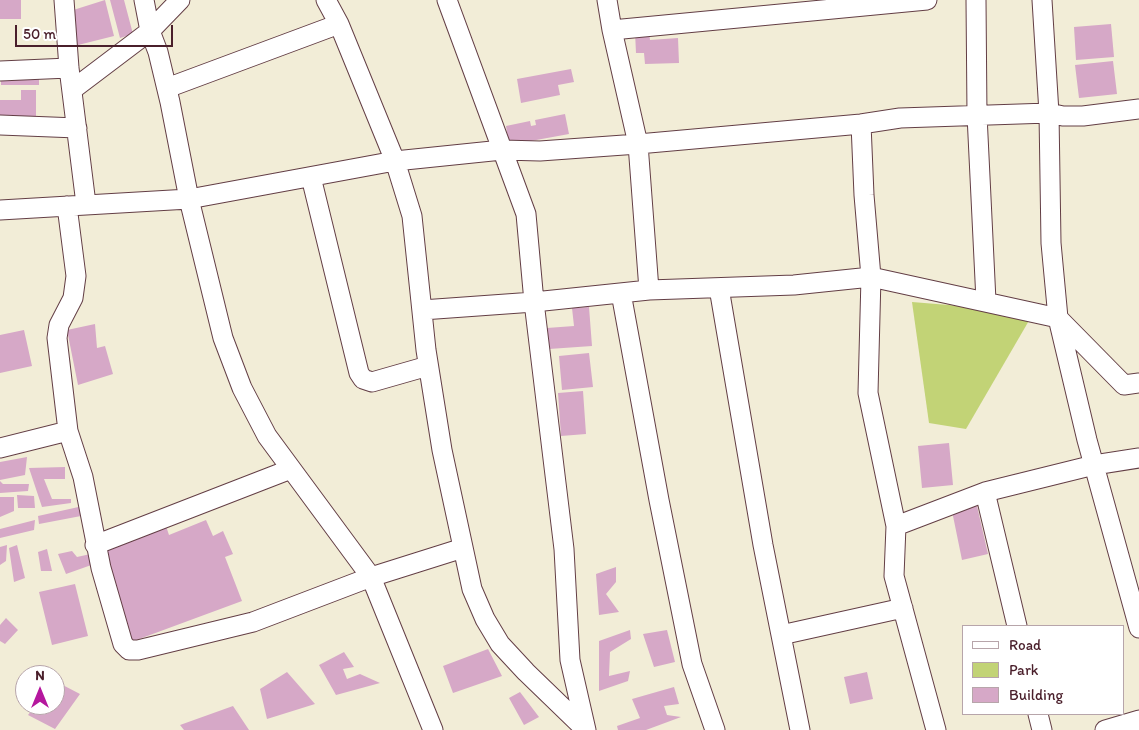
<!DOCTYPE html>
<html>
<head>
<meta charset="utf-8">
<style>
  body { margin:0 }
  #map { position:relative; width:1139px; height:730px; overflow:hidden; background:#f2edd7; font-family:Itim,sans-serif }
  canvas { display:block }
  .legend { position:absolute; left:962px; top:625px; width:162px; height:90px; box-sizing:border-box; background:#fff; border:1px solid #b7a5aa; margin:0; padding:6px 9px; list-style:none; font-size:15px; color:#4a1f2b }
  .legend li { display:flex; align-items:center; gap:10px; height:25px }
  .legend b { width:25px; border:1px solid #b7a5aa }
  .north { position:absolute; left:15px; top:665px; width:50px; height:50px; box-sizing:border-box; background:#fff; border:1px solid #b7a5aa; border-radius:50%; rotate:0deg; font-size:14px; font-weight:700; line-height:20px; text-align:center; color:#4a1f2b }
  .north::after { content:''; display:block; margin:auto; width:18px; height:22px; background:#b5179e; clip-path:polygon(50% 0,100% 100%,50% 72%,0 100%) }
  .scale { position:absolute; left:15px; top:25px; width:158px; height:22px; box-sizing:border-box; border:2px solid #4a1f2b; border-top:0; padding-left:6px; font-size:15px; line-height:18px; white-space:nowrap; color:#4a1f2b; -webkit-text-stroke:4px #fff; paint-order:stroke }
</style>
</head>
<body>
<div id="map">
<canvas width="1139" height="730"></canvas>
<ul class="legend">
<li><b style="height:6px;background:#fff"></b>Road</li>
<li><b style="height:14px;background:#c2d376"></b>Park</li>
<li><b style="height:14px;background:#d6a8c7"></b>Building</li>
</ul>
<div class="north">N</div>
<div class="scale">50 m</div>
</div>
<script>
const ctx = document.querySelector('canvas').getContext('2d');
ctx.lineJoin = 'round';
function fillPath(path, color) { ctx.fillStyle = color; ctx.fill(path, 'evenodd'); }
const toPath = rows => new Path2D(rows.map(r => 'M' + r).join(''));
function strokePath(path, color, width, dash) { ctx.strokeStyle = color; ctx.lineWidth = width; ctx.lineCap = dash ? 'butt' : 'round'; ctx.setLineDash(dash || []); ctx.stroke(path); }
fillPath(toPath([
  [912,302,1034,312,966,429,929,423]
]), '#c2d376');
fillPath(toPath([
  [0,0,21,0,21,19,0,19],
  [105,0,114,36,74,46,67,12],
  [110,0,124,0,133,34,120,38],
  [1111,24,1114,57,1076,60,1074,27],
  [649,31,650,40,678,38,679,63,645,64,644,53,636,53,635,32],
  [1113,61,1117,94,1079,98,1075,65],
  [571,69,574,82,558,85,560,95,521,103,517,79],
  [1,74,39,74,39,85,1,85],
  [21,90,36,90,36,116,0,116,0,100,21,100],
  [565,114,569,134,509,145,506,126,530,121,531,126,536,125,535,120],
  [589,307,592,346,549,349,547,328,574,326,572,308],
  [95,324,97,348,105,346,113,374,78,385,67,330],
  [24,330,32,366,0,373,0,335],
  [589,353,593,387,562,390,559,356],
  [583,391,586,434,561,436,558,393],
  [949,443,953,485,922,488,918,446],
  [27,457,25,475,0,480,0,462],
  [65,467,65,479,44,479,52,499,71,499,71,503,42,507,29,468],
  [0,481,3,484,29,484,28,491,0,493],
  [17,495,34,496,35,508,18,508],
  [0,497,14,497,14,511,0,517],
  [83,506,81,516,39,524,38,516],
  [977,506,988,554,962,560,952,511],
  [35,520,34,530,0,538,0,529],
  [206,520,213,536,223,531,233,554,225,557,242,601,131,642,100,552,166,526,169,535],
  [7,545,6,561,0,565,0,547],
  [17,545,25,578,14,582,9,548],
  [47,549,52,571,41,571,38,552],
  [72,551,77,557,95,553,97,563,66,574,58,554],
  [616,567,616,582,606,594,619,612,599,615,596,574],
  [75,584,88,636,52,645,39,592],
  [6,618,18,630,5,644,0,641,0,625],
  [630,630,631,639,610,652,609,676,630,671,628,681,599,691,599,641],
  [667,630,675,662,654,667,643,634],
  [488,649,502,676,453,693,443,666],
  [344,652,354,667,343,669,347,679,360,674,380,683,336,695,319,665],
  [287,672,315,704,267,719,260,689],
  [867,672,873,699,850,704,844,677],
  [55,681,80,694,55,729,28,715,36,705,55,705],
  [674,687,679,704,664,706,667,715,681,717,646,730,618,730,617,726,640,718,632,699],
  [520,692,539,717,524,725,509,698],
  [233,706,249,730,184,730,180,725]
]), '#d6a8c7');
const street = toPath([
  [64,0,69,68,86,204],
  [144,0,150,31,158,52,170,102,189,199,223,338,242,388,267,436,371,577,433,730],
  [326,0,339,24,395,161,412,216,426,350,442,450,472,589,485,619,500,644,526,672,585,729],
  [447,0,526,214,534,302,564,549,570,660,586,730],
  [607,0,612,30,638,144,649,290],
  [976,0,977,115,986,301],
  [1042,0,1049,113,1051,243,1058,318,1087,440,1139,628],
  [612,30,927,0],
  [0,71,69,68],
  [167,88,339,24],
  [72,90,150,31,180,0],
  [861,124,864,195,871,277,868,393,896,526,894,576,936,730],
  [0,125,77,128],
  [311,177,359,373,363,379,372,382,428,366],
  [67,206,76,276,73,298,59,325,57,338,68,431,83,477,101,568,123,644,129,650,138,650,253,622,371,577,463,548],
  [0,210,189,199,395,161,502,150,540,151,638,144,861,124,900,118,1049,113,1063,116,1083,116,1139,109],
  [719,288,763,545,800,730],
  [621,293,659,500,692,664,715,730],
  [422,310,534,302,649,290,794,285,871,277,1058,318,1124,385,1139,383],
  [0,448,68,431],
  [985,492,1017,626],
  [896,526,985,492,1094,465,1139,458],
  [95,545,291,469],
  [781,635,903,608],
  [1038,714,1042,730],
  [1105,730,1139,720]
]);
strokePath(street, '#633e45', 21);
strokePath(street, '#fff', 19);
</script>
</body>
</html>
